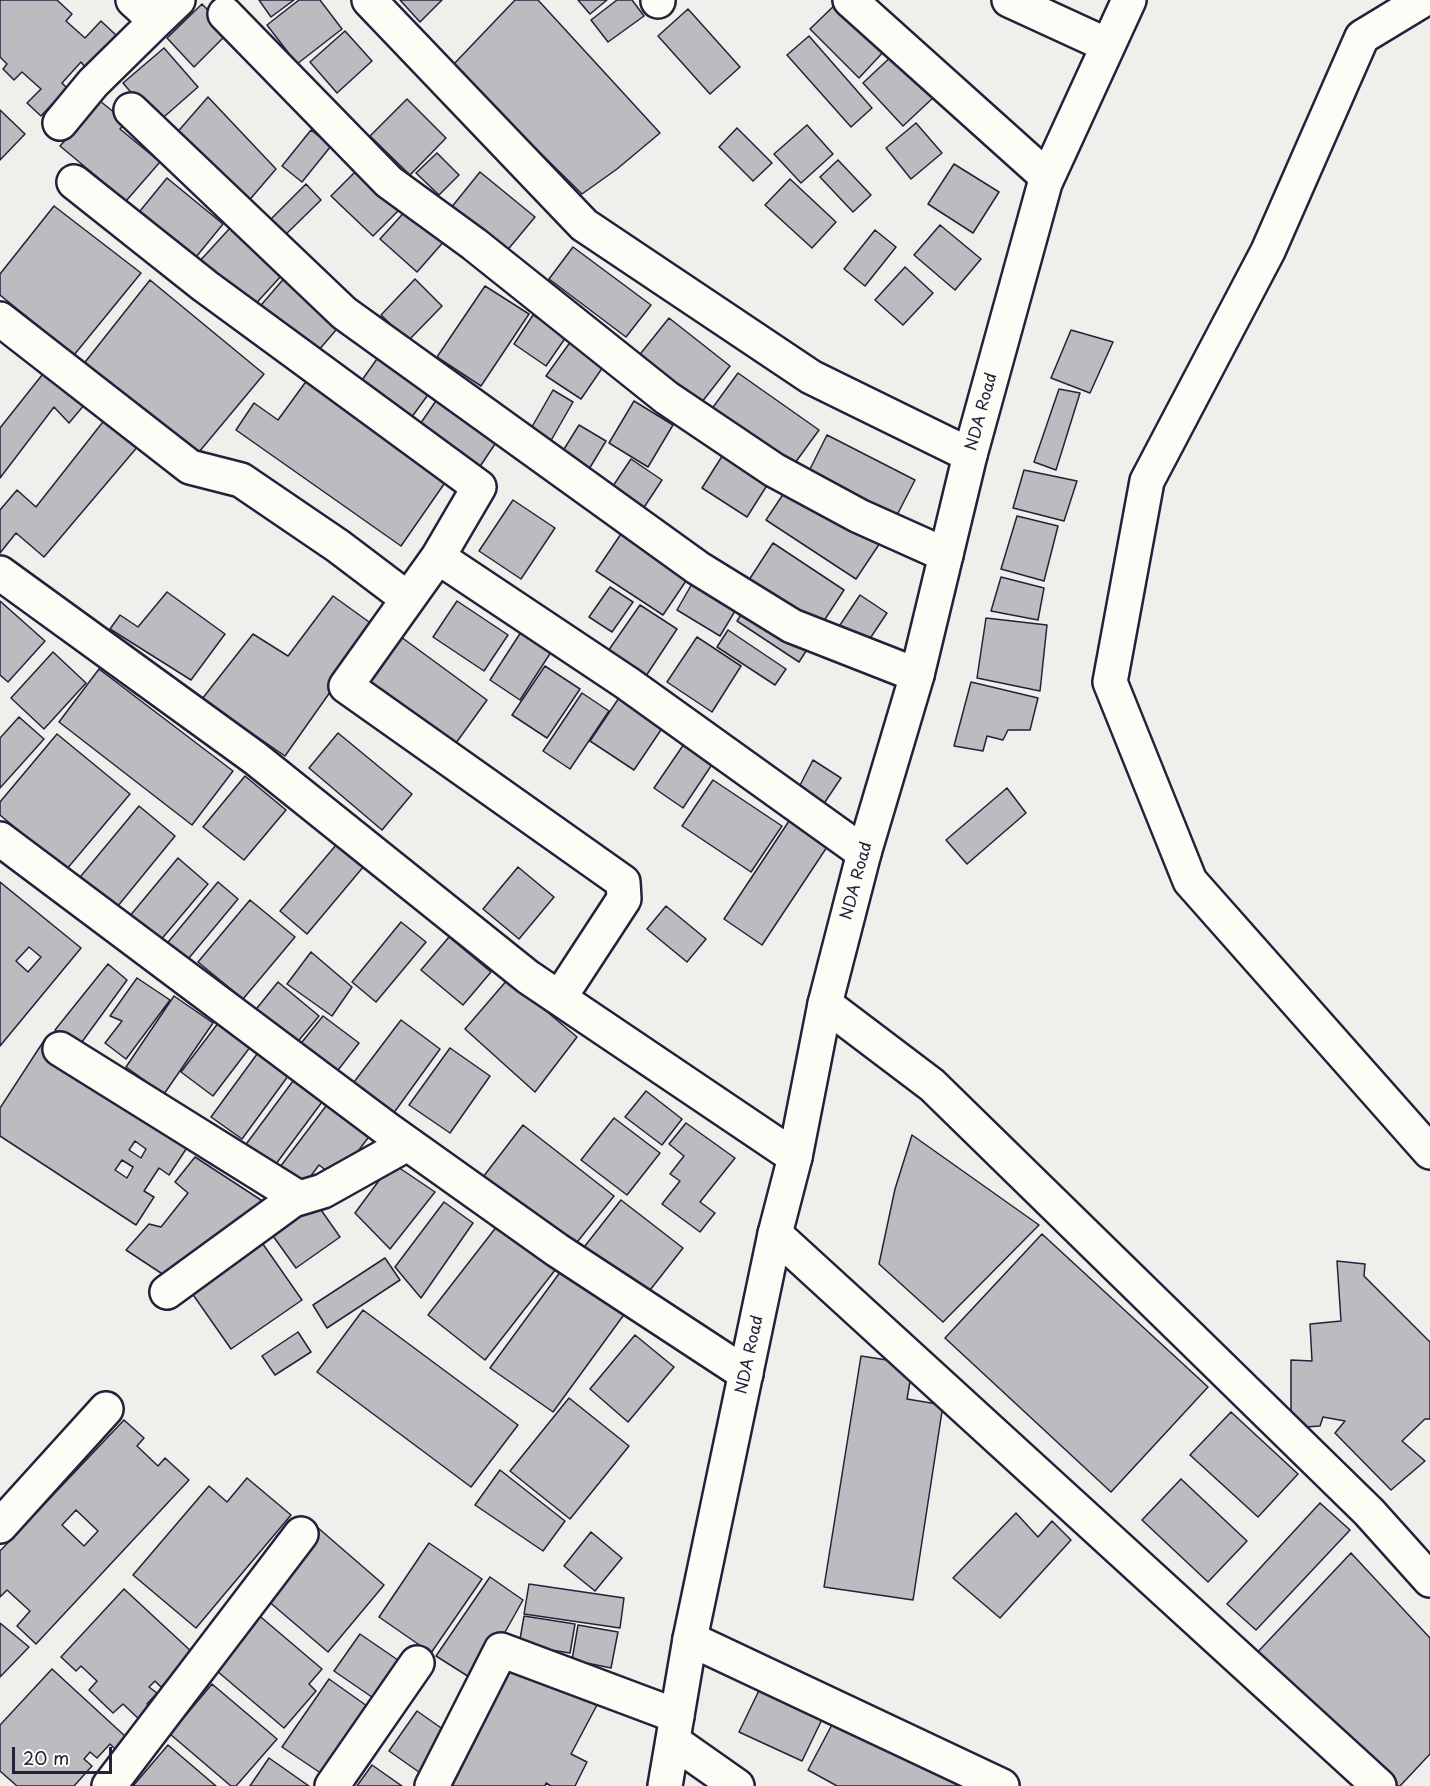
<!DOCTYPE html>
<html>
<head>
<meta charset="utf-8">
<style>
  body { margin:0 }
  #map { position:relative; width:1430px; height:1786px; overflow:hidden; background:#f0efec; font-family:"Playpen Sans",sans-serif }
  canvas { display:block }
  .scale { position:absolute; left:12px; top:1747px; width:100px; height:27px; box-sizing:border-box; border:3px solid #22223b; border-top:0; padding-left:8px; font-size:18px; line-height:21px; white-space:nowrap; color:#22223b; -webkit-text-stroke:4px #fdfcf7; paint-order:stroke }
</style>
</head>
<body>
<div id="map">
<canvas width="1430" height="1786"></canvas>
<div class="scale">20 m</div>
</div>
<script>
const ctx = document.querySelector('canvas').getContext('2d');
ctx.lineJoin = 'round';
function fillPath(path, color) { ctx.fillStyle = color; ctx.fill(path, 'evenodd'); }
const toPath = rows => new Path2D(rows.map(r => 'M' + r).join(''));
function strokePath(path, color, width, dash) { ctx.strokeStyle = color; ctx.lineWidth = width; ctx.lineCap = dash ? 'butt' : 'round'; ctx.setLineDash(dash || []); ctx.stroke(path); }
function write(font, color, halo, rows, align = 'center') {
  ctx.font = font + ' "Playpen Sans",sans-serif'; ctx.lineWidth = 5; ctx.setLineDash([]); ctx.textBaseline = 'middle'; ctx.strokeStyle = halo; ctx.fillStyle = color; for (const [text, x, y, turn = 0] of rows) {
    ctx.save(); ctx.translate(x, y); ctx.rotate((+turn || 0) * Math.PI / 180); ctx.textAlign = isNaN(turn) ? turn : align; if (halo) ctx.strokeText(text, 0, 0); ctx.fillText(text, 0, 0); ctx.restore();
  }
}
const building = toPath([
  [0,0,57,0,72,14,66,21,85,38,101,21,117,36,86,68,81,62,62,83,67,88,41,116,27,103,41,89,22,72,14,80,3,69,7,64,0,57,0,0],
  [259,0,294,0,271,17,259,0],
  [299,0,320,0,342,29,297,64,267,25,299,0],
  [400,0,442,0,420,22,400,0],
  [515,0,538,0,660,133,617,169,582,194,452,66,515,0],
  [578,0,607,0,590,14,578,0],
  [617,0,632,0,644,16,608,42,591,20,617,0],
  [840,0,886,49,859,78,810,29,840,0],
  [202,4,229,32,194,67,167,38,202,4],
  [688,9,740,67,710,94,658,36,688,9],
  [345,31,372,61,337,93,310,62,345,31],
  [809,36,872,108,851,127,787,55,809,36],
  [164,48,198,87,157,123,123,83,164,48],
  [895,53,935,96,903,126,863,83,895,53],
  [208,97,276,169,246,204,174,136,208,97],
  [407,99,446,138,410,175,370,136,407,99],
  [100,101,126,122,120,129,160,162,126,201,60,146,100,101],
  [0,110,25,134,0,160,0,110],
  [916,123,942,153,911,179,886,148,916,123],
  [807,125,833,154,801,183,774,154,807,125],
  [737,128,772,163,753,181,719,147,737,128],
  [311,130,331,146,302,182,282,166,311,130],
  [437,153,459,175,439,195,416,173,437,153],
  [838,160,871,195,853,212,820,177,838,160],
  [363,164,404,205,373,236,331,196,363,164],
  [954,164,999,192,973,233,928,204,954,164],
  [480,172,535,217,500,259,446,214,480,172],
  [167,178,223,224,196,257,140,211,167,178],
  [790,179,836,222,812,248,765,205,790,179],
  [306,184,321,200,281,239,266,224,306,184],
  [54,206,141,273,74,355,0,295,0,274,54,206],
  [409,207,446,239,417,272,380,239,409,207],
  [940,225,981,259,955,290,914,255,940,225],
  [230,228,282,275,250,310,198,263,230,228],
  [875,230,896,247,865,286,844,269,875,230],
  [573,247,651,305,626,337,549,279,573,247],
  [905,267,933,293,903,325,875,300,905,267],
  [287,275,342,323,312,358,256,311,287,275],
  [415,279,442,306,408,341,381,315,415,279],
  [150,280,264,374,194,458,82,366,150,280],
  [485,286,529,314,481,386,437,357,485,286],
  [533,315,566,337,546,366,514,344,533,315],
  [669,318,730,366,698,407,637,358,669,318],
  [1071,330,1113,342,1090,393,1051,378,1071,330],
  [571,341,605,364,581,399,546,376,571,341],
  [379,356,430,392,406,425,355,390,379,356],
  [46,370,85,404,69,423,54,407,0,478,0,428,46,370],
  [738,373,819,430,792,467,711,410,738,373],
  [310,376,451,474,401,546,236,430,254,403,278,420,310,376],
  [1059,389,1080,393,1056,470,1034,462,1059,389],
  [553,390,573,402,549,444,529,432,553,390],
  [442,392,503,432,475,474,414,433,442,392],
  [634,401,673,425,648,467,609,443,634,401],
  [106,418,139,445,44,557,16,533,0,553,0,510,17,490,36,507,106,418],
  [579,425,606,441,583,479,556,462,579,425],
  [827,435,915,480,896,517,808,473,827,435],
  [726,450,771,479,747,517,702,488,726,450],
  [631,459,662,480,639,515,607,495,631,459],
  [1024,470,1077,481,1064,521,1013,508,1024,470],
  [790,484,880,543,856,579,766,520,790,484],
  [513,500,555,528,521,579,479,551,513,500],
  [1017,516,1058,526,1044,581,1001,569,1017,516],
  [625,528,692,572,663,615,596,571,625,528],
  [773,543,844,590,816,633,745,586,773,543],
  [697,575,741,601,720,636,677,610,697,575],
  [1001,577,1044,588,1038,620,991,611,1001,577],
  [610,587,633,602,612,632,589,617,610,587],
  [167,592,225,634,191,680,110,629,120,615,138,627,167,592],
  [860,595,887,613,867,643,840,625,860,595],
  [333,596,376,627,285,756,202,699,253,634,288,656,333,596],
  [0,601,45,641,8,682,0,675,0,601],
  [457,601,508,635,484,671,433,637,457,601],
  [748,604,810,645,799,662,737,621,748,604],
  [640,605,677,629,644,679,606,654,640,605],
  [986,618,1047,625,1040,691,977,678,986,618],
  [523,629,553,649,520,700,490,680,523,629],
  [728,630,786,669,775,685,717,647,728,630],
  [397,634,487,700,456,743,367,684,397,634],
  [697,637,741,666,712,712,667,682,697,637],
  [53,652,86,683,44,729,11,698,53,652],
  [545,666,580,689,547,738,512,715,545,666],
  [99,669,233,771,192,825,59,722,99,669],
  [971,682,1038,698,1030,730,1008,730,1003,740,987,736,983,751,954,746,971,682],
  [627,686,671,715,634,770,590,741,627,686],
  [582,693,609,711,570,769,543,751,582,693],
  [19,717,44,739,0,788,0,738,19,717],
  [338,733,412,794,382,830,309,768,338,733],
  [57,734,130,794,66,870,0,815,0,802,57,734],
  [684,744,713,763,683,808,654,788,684,744],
  [813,760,841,778,821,808,797,791,813,760],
  [245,776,286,810,244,860,203,827,245,776],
  [713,780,782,826,751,872,682,826,713,780],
  [1007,788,1026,813,967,864,946,840,1007,788],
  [139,806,175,836,113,912,76,882,139,806],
  [789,821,827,847,762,945,724,919,789,821],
  [337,844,364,866,307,934,280,911,337,844],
  [178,858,208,884,154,948,124,923,178,858],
  [518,867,554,897,519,939,483,909,518,867],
  [0,882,81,948,0,1046,0,882],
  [29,947,41,957,28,972,16,961,29,947],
  [218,882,238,899,184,964,164,947,218,882],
  [250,900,295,937,243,999,198,962,250,900],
  [666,906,706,939,687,962,647,929,666,906],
  [401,922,426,942,376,1002,352,982,401,922],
  [449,937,491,972,463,1005,421,970,449,937],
  [311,952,352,987,332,1016,287,984,311,952],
  [108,964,127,980,79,1046,55,1030,108,964],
  [137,978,170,1000,126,1059,105,1043,122,1021,110,1016,137,978],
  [508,979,577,1037,535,1092,465,1029,508,979],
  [278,982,319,1016,290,1051,249,1018,278,982],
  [174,996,213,1023,164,1094,126,1067,174,996],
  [323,1016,359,1043,335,1074,298,1047,323,1016],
  [401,1020,440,1049,393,1114,351,1086,401,1020],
  [219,1022,251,1046,213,1096,181,1072,219,1022],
  [45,1039,194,1137,169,1175,159,1168,144,1191,154,1197,136,1225,0,1136,0,1108,45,1039],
  [135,1141,146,1149,141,1158,129,1150,135,1141],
  [122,1160,133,1167,127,1178,115,1170,122,1160],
  [450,1048,490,1076,450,1133,409,1105,450,1048],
  [260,1050,291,1072,242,1139,211,1117,260,1050],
  [296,1077,325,1098,273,1168,244,1147,296,1077],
  [646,1091,682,1119,662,1145,625,1117,646,1091],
  [332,1098,374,1130,337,1179,319,1165,301,1189,277,1171,332,1098],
  [614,1118,660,1153,627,1195,581,1160,614,1118],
  [686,1123,735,1158,700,1202,715,1213,700,1232,662,1204,680,1181,670,1174,684,1156,669,1144,686,1123],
  [523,1125,614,1196,570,1251,480,1181,523,1125],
  [912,1135,1039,1225,943,1322,879,1264,895,1189,912,1135],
  [195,1157,261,1200,245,1225,170,1279,126,1250,149,1224,161,1227,188,1193,175,1182,195,1157],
  [392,1163,435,1192,390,1249,355,1213,392,1163],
  [312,1197,340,1237,296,1268,268,1229,312,1197],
  [621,1200,683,1248,643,1299,581,1251,621,1200],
  [444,1202,473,1223,421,1298,395,1267,444,1202],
  [501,1221,559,1265,485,1360,428,1315,501,1221],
  [1042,1234,1208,1387,1111,1492,945,1338,1042,1234],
  [258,1237,302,1300,231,1349,187,1286,258,1237],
  [385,1258,400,1280,327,1328,313,1305,385,1258],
  [569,1260,631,1305,553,1412,490,1368,569,1260],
  [1337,1261,1365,1264,1364,1276,1430,1342,1430,1419,1425,1419,1402,1441,1425,1461,1391,1490,1335,1433,1345,1421,1323,1417,1320,1426,1291,1428,1291,1360,1312,1361,1310,1324,1341,1321,1337,1261],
  [363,1310,518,1425,471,1487,317,1372,363,1310],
  [298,1332,311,1352,275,1375,262,1356,298,1332],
  [635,1335,674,1367,628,1422,590,1389,635,1335],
  [861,1356,913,1364,907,1399,943,1405,913,1600,824,1587,861,1356],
  [569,1398,629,1446,570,1519,510,1471,569,1398],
  [1231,1412,1298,1474,1258,1517,1190,1455,1231,1412],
  [124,1420,144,1438,137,1446,158,1466,165,1458,189,1480,36,1644,17,1626,30,1611,7,1590,0,1597,0,1551,124,1420],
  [76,1510,98,1531,84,1546,62,1525,76,1510],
  [500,1470,565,1521,543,1551,475,1505,500,1470],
  [247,1478,291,1515,196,1628,133,1575,209,1486,227,1502,247,1478],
  [1181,1479,1247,1541,1208,1582,1142,1520,1181,1479],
  [1320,1503,1350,1530,1256,1630,1227,1604,1320,1503],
  [1016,1513,1038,1537,1052,1521,1071,1540,1000,1618,953,1578,1016,1513],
  [317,1527,384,1585,328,1652,260,1594,317,1527],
  [591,1532,622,1558,595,1591,564,1566,591,1532],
  [429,1543,482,1579,431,1653,379,1617,429,1543],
  [1351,1553,1430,1638,1430,1754,1400,1786,1393,1786,1253,1657,1351,1553],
  [490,1577,523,1600,477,1682,436,1656,490,1577],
  [529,1584,624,1598,620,1628,524,1614,529,1584],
  [124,1589,193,1653,161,1687,155,1681,149,1687,157,1693,147,1704,152,1708,140,1720,123,1704,113,1713,89,1690,97,1681,81,1666,76,1671,61,1657,124,1589],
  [249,1607,322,1669,309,1684,316,1691,284,1728,217,1671,238,1646,225,1635,249,1607],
  [524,1616,575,1624,570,1653,519,1645,524,1616],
  [0,1623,29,1647,0,1677,0,1623],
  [578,1625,618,1632,611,1668,572,1660,578,1625],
  [360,1634,408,1667,382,1704,334,1671,360,1634],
  [501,1658,597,1705,571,1754,587,1762,575,1786,551,1786,546,1783,545,1786,438,1786,501,1658],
  [52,1669,126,1737,115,1749,110,1744,97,1758,90,1752,84,1759,92,1766,74,1786,17,1786,0,1771,0,1725,52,1669],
  [765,1678,828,1707,802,1761,739,1732,765,1678],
  [329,1679,374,1711,328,1778,282,1747,329,1679],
  [212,1684,277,1739,236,1786,231,1786,170,1734,212,1684],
  [417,1711,454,1737,426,1777,389,1751,417,1711],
  [835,1719,960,1786,837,1786,808,1770,835,1719],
  [168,1745,216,1786,133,1786,168,1745],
  [269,1758,309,1786,250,1786,269,1758],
  [372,1765,402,1786,357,1786,372,1765]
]);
fillPath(building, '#bcbcc0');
strokePath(building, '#22223b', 1.5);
const minor = toPath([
  [133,0,156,21,178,0],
  [369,0,584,225,811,377,970,455],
  [658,0,658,1],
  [850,0,1047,177],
  [1009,0,1107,45],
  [1423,0,1362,37,1268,251,1147,481,1110,682,1190,881,1430,1152],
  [225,14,389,182,474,244,667,398,774,470,859,516,946,555],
  [131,110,344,313,698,568,792,626,917,675],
  [60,123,93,83,156,21],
  [74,182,205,286,479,487,438,557,346,686,623,882,624,899,560,997],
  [0,319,190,467,241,480,338,546,408,599],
  [438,557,627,683,864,853],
  [0,573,255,758,528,977,795,1157],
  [0,839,387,1129,557,1250,746,1374],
  [825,1004,932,1085,1369,1512,1430,1580],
  [60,1049,299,1198],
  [775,1234,1379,1786],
  [167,1292,293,1200,323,1191,407,1144],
  [0,1526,106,1409],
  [690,1639,1002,1786],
  [673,1741,737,1786],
  [109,1786,301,1534],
  [332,1786,417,1663],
  [432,1786,501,1650,677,1716]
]);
const major = toPath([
  [665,1786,690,1639,775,1234,795,1157,825,1004,864,853,917,675,970,455,1045,183,1129,0]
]);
strokePath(minor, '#22223b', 38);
strokePath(major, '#22223b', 38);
strokePath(minor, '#fdfcf7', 33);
strokePath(major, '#fdfcf7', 33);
write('16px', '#22223b', '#fdfcf7', [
  ["NDA Road",982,412,-75],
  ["NDA Road",857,881,-75],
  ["NDA Road",750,1355,-78]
]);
</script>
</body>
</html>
